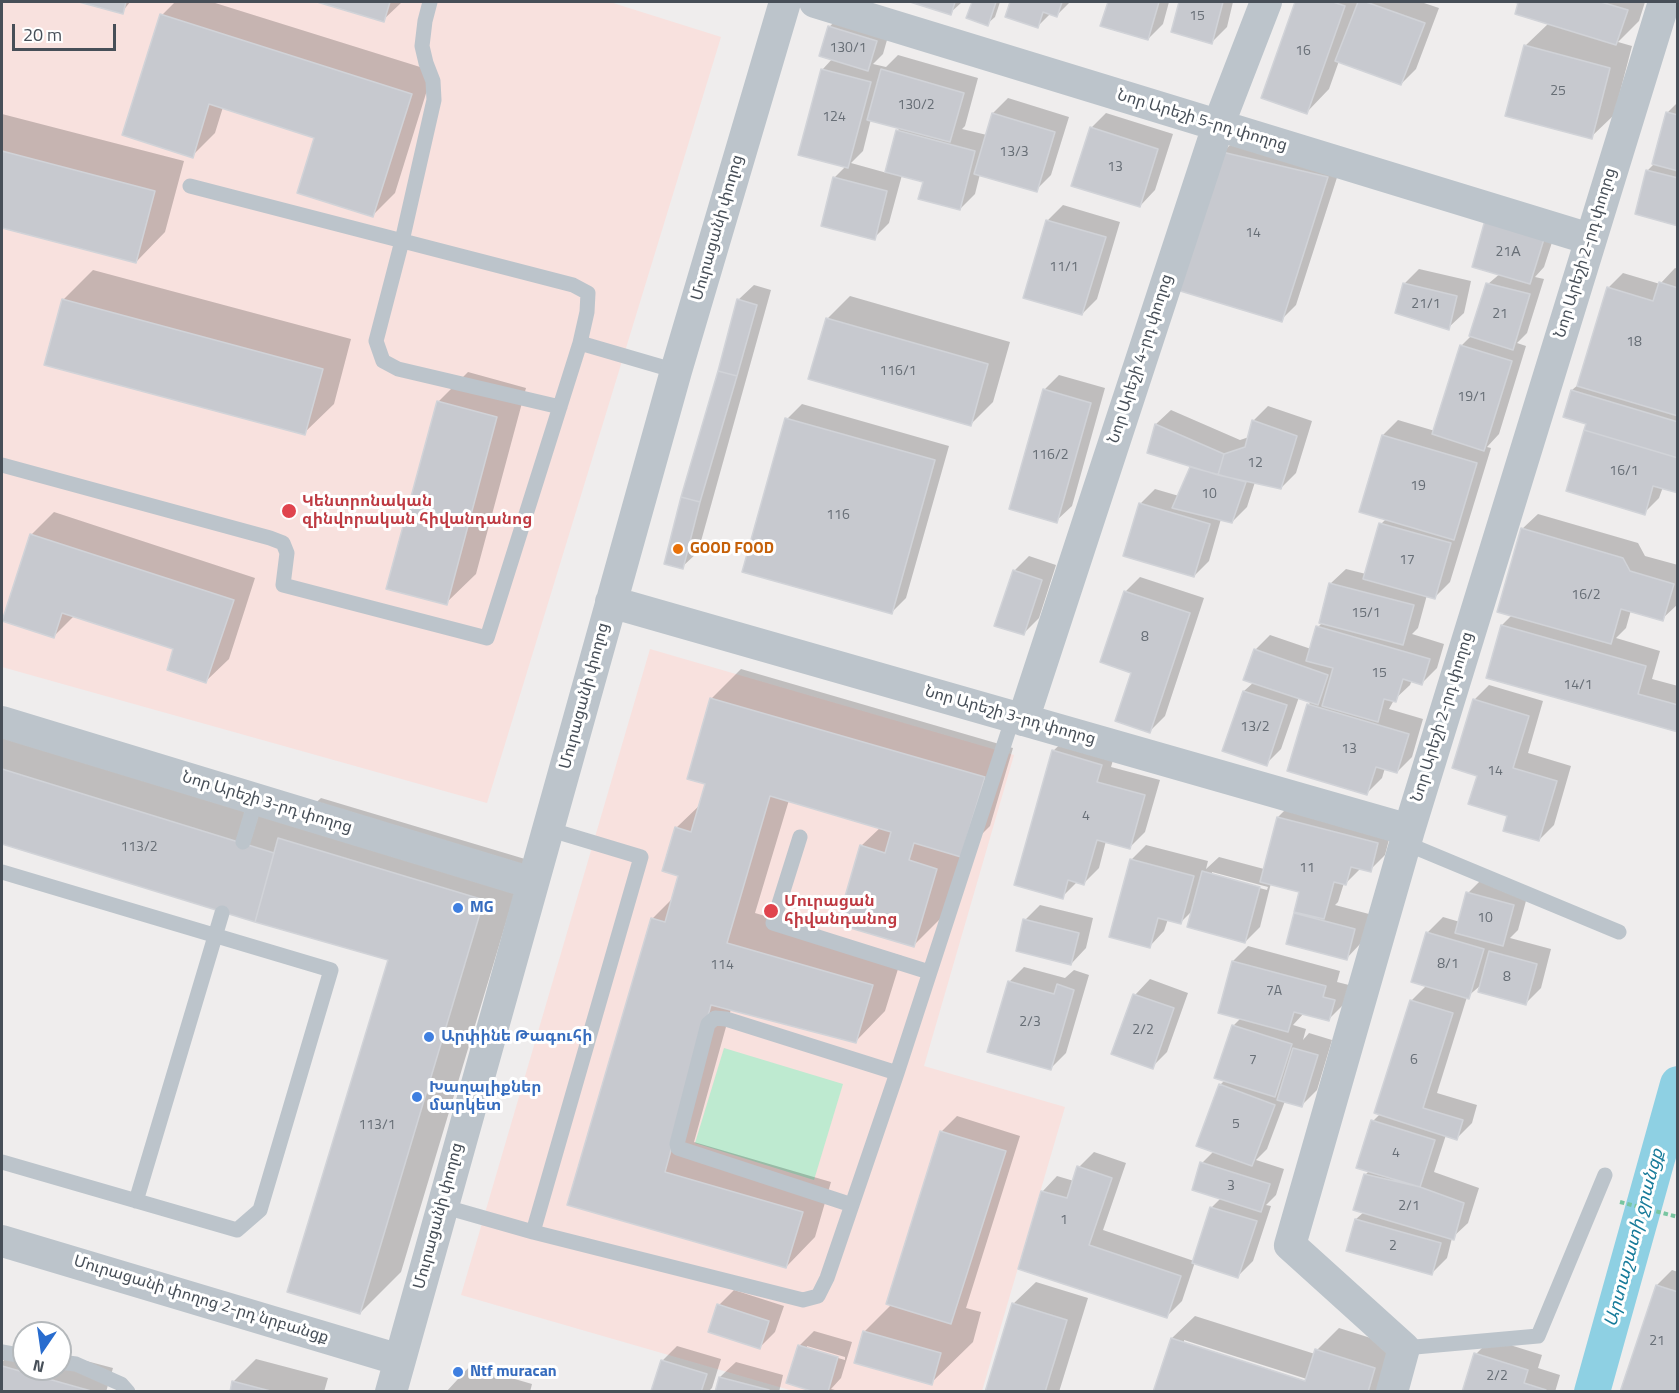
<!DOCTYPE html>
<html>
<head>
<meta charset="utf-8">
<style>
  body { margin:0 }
  #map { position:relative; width:1679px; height:1393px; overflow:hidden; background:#efeded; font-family:"Titillium Web",sans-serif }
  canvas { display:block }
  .frame { position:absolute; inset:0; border:3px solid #474f58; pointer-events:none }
  .north { position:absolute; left:12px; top:1321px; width:60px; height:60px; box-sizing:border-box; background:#fff; border:2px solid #b5b9bc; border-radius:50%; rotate:193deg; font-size:16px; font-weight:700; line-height:24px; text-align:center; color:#474f58 }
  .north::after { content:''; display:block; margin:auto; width:21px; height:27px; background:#286cce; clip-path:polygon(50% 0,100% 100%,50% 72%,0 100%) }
  .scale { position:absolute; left:12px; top:24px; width:104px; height:27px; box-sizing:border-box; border:3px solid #474f58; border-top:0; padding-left:8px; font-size:18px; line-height:21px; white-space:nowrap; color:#474f58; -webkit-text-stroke:4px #fff; paint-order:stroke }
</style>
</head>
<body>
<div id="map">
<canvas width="1679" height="1393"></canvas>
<div class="frame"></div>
<div class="north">N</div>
<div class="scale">20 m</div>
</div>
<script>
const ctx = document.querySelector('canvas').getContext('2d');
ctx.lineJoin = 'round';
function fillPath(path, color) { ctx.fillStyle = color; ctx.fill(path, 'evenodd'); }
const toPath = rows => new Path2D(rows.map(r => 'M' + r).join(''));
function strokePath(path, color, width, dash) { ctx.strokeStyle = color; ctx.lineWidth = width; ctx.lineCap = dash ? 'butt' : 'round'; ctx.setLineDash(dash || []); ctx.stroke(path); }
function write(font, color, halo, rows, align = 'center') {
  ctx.font = font + ' "Titillium Web","Noto Sans Armenian",sans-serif'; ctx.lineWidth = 6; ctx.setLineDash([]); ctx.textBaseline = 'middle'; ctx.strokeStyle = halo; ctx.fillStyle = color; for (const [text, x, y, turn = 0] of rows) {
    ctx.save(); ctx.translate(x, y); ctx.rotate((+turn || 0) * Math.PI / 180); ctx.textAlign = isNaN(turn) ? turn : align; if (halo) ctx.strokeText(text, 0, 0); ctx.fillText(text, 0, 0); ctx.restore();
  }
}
fillPath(toPath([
  [2,2,610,2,721,37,487,803,2,667],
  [650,649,1014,755,924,1066,1065,1107,982,1391,793,1391,461,1295]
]), '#f8e1de');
fillPath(toPath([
  [724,1048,843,1084,814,1180,695,1143]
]), '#beead0');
fillPath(toPath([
  [84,2,130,2,122,12],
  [175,2,212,2,433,71,395,193,372,216,316,137,223,107,215,133,192,156,162,15],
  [322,2,402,2,383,20],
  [914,2,962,2,950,13],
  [974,2,1000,2,995,17,987,24,968,18],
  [1011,2,1070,2,1057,15,1051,13,1038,26,1007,16],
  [1109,2,1169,2,1163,24,1148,39,1102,25],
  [1180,2,1233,2,1227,27,1212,42,1172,31],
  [1297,2,1421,2,1439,8,1416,69,1401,84,1339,61,1329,89,1307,112,1263,97],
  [1520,2,1645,2,1639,21,1618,42,1632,46,1614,115,1591,137,1525,46,1549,23,1517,13],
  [845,12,891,26,883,54,873,64,886,67,898,55,978,78,965,126,962,129,987,135,993,113,1008,98,1069,117,1051,175,1036,190,980,174,975,194,960,209,925,181,902,175,889,223,874,238,834,178,846,166,822,70,833,58,829,27],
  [871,119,901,127,897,131,887,173,851,163,863,151],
  [1678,102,1678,224,1647,171,1653,165,1667,113],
  [1106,113,1173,134,1155,190,1140,206,1091,128],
  [2,114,184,161,165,232,136,262,2,227],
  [1238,137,1342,162,1296,305,1281,320,1223,152],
  [1063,205,1120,222,1097,299,1082,314,1025,297,1048,220],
  [1558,224,1544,267,1535,277,1544,279,1527,333,1517,343,1526,346,1499,434,1487,447,1491,448,1450,582,1435,597,1427,595,1418,628,1412,634,1444,644,1437,668,1422,683,1412,680,1410,685,1394,700,1389,709,1423,719,1412,757,1397,772,1385,768,1382,778,1367,793,1308,705,1312,701,1299,697,1281,749,1266,764,1244,691,1254,682,1255,650,1270,635,1311,649,1318,627,1323,622,1330,584,1346,569,1366,574,1381,524,1386,519,1360,511,1383,435,1398,420,1435,431,1462,345,1471,336,1488,284],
  [1675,268,1678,269,1678,492,1663,487,1659,498,1644,513,1588,423,1564,416,1572,390,1579,384,1608,288,1623,273,1660,284],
  [1419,269,1471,281,1464,313,1448,328,1404,284],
  [93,270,351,339,334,404,304,433,63,300],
  [754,285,771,290,698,552,682,567,738,300],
  [850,296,1010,342,993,402,971,424,827,319],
  [468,372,526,388,476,574,446,603,438,402],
  [1059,375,1105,388,1072,506,1056,521,1044,390],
  [802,404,949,446,906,598,891,613,787,419],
  [1268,406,1312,421,1296,473,1281,488,1255,482,1247,507,1232,522,1221,519,1209,561,1194,576,1140,504,1155,489,1179,496,1192,465,1156,424,1171,410,1240,440,1249,437,1253,421],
  [54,512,255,578,229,659,206,681,175,648,75,615,54,636,4,620,32,534],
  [1538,514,1638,543,1645,556,1678,565,1678,604,1662,619,1631,610,1626,628,1616,638,1660,651,1652,679,1678,686,1678,730,1502,625,1513,614,1522,529],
  [1029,556,1056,565,1039,618,1024,633,1014,571],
  [1140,577,1204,598,1165,716,1150,731,1133,672,1125,592],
  [741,669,1013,748,990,826,961,855,943,916,914,945,861,846,881,827,789,800,755,913,902,956,885,1011,856,1041,731,1009,694,1142,831,1182,815,1237,786,1267,569,1204,652,919,674,897,680,875,676,828,701,804,707,783,689,777,712,698],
  [1489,685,1543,701,1528,753,1571,766,1554,825,1539,840,1509,815,1479,775,1474,700],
  [2,716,308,810,321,798,525,859,401,1272,360,1313,390,959,223,911,2,842],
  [1069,736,1116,750,1111,767,1160,780,1145,832,1130,847,1106,841,1099,868,1084,883,1078,881,1062,897,1053,751],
  [1293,802,1392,828,1385,855,1370,870,1361,868,1346,883,1344,883,1338,902,1335,905,1369,914,1361,943,1346,959,1295,914,1298,911,1301,891,1271,883,1260,927,1245,942,1193,910,1181,922,1168,919,1164,931,1149,947,1131,860,1146,845,1208,861,1206,869,1219,857,1264,869,1278,817],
  [1212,872,1268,887,1267,890,1212,875],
  [1483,878,1529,890,1518,930,1510,938,1551,949,1541,988,1526,1003,1481,985,1467,997,1437,1093,1477,1105,1472,1123,1457,1138,1446,1135,1434,1172,1479,1188,1468,1223,1452,1238,1447,1258,1432,1273,1356,1219,1364,1212,1365,1175,1370,1170,1373,1121,1380,1114,1411,1001,1427,985,1413,981,1428,932,1443,917,1460,922,1468,893],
  [1040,905,1093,918,1086,948,1071,964,1025,920],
  [1248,946,1340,971,1337,982,1349,985,1344,1004,1328,1020,1304,1013,1293,1025,1306,1029,1303,1040,1309,1033,1332,1040,1317,1090,1301,1106,1285,1101,1267,1149,1256,1160,1284,1169,1276,1195,1266,1205,1271,1206,1253,1261,1238,1276,1195,1262,1182,1301,1167,1316,1019,1268,1042,1192,1057,1176,1074,1181,1079,1167,1094,1152,1126,1163,1103,1230,1194,1261,1212,1207,1221,1198,1202,1163,1214,1151,1198,1145,1221,1084,1225,1080,1233,1026,1241,1018,1233,961],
  [1024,967,1065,978,1074,970,1089,975,1066,1053,1051,1068,1009,982],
  [1150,979,1188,993,1167,1052,1152,1067,1135,995],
  [957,1116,1020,1136,966,1308,981,1312,973,1342,931,1383,864,1332,892,1304,888,1303,942,1131],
  [1672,1270,1678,1272,1678,1392,1657,1285],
  [1036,1282,1088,1298,1059,1392,986,1392,1013,1304],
  [734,1290,784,1306,775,1332,760,1347,719,1305],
  [1195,1316,1315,1354,1317,1350,1339,1328,1396,1346,1382,1392,1155,1392,1172,1338],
  [1184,1340,1313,1381,1312,1384,1184,1343],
  [814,1331,852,1342,841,1378,831,1389,843,1392,820,1392,799,1346],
  [807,1346,845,1357,845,1360,807,1349],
  [1491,1339,1542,1355,1538,1368,1560,1375,1555,1392,1464,1392,1476,1354],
  [21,1343,24,1344,24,1369,60,1369,60,1354,113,1368,106,1392,2,1392,2,1362],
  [677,1346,721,1359,712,1388,708,1392,653,1390,662,1361],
  [256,1359,328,1378,324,1392,231,1392,234,1381],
  [736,1362,783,1375,779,1392,717,1392,720,1377],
  [470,1366,532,1384,530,1392,446,1392]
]), '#0003');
strokePath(toPath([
  [1592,1392,1678,1084]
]), '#8ed0e3', 36);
const building = toPath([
  [79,2,126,2,123,14,79,2],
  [317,2,390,2,384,22,317,2],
  [910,2,955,2,951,15,910,2],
  [972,2,996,2,988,26,966,18,972,2],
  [1010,2,1062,2,1057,17,1043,12,1038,28,1005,17,1010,2],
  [1108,2,1159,2,1148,40,1100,26,1108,2],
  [1179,2,1223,2,1212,44,1171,32,1179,2],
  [1295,2,1333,2,1345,6,1307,114,1261,98,1295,2],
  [1358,2,1366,2,1425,23,1401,85,1335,61,1358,2],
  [1514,2,1601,2,1628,10,1616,45,1515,14,1518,3,1514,2],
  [160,14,412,94,373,217,297,193,314,138,209,104,193,158,122,135,160,14],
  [828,26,877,41,868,71,819,56,828,26],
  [1524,45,1610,68,1592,139,1505,116,1524,45],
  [821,69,871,82,848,168,798,155,821,69],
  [881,69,964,93,950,142,867,120,881,69],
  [1666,112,1678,115,1678,171,1652,164,1666,112],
  [992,113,1055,132,1037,192,974,174,992,113],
  [1090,127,1158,149,1140,207,1071,186,1090,127],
  [896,130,975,151,960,210,918,199,923,182,885,172,896,130],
  [2,151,155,191,136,263,2,228,2,151],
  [1222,152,1328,177,1282,322,1177,290,1222,152],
  [1646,170,1678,178,1678,226,1635,214,1646,170],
  [833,177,887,191,875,240,821,226,833,177],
  [1046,220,1106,237,1082,315,1023,298,1046,220],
  [1485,220,1544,239,1530,284,1472,267,1485,220],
  [1659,282,1678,288,1678,416,1577,386,1607,287,1653,301,1659,282],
  [1403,283,1457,296,1449,330,1395,313,1403,283],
  [1486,283,1530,294,1513,350,1469,336,1486,283],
  [62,299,323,369,305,435,44,365,62,299],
  [737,299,757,305,737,376,718,371,737,299],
  [826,318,988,364,971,426,808,379,826,318],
  [1460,345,1512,361,1484,451,1432,434,1460,345],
  [718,371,737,376,700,502,681,497,718,371],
  [1043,389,1091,403,1057,523,1009,509,1043,389],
  [1571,390,1678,422,1678,458,1584,430,1586,424,1563,417,1571,390],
  [437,401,497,417,447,605,386,589,437,401],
  [785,418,935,460,892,614,742,572,785,418],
  [1252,420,1297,436,1281,489,1218,475,1224,454,1245,447,1252,420],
  [1155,424,1224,454,1218,475,1147,453,1155,424],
  [1584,430,1678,458,1678,493,1653,486,1645,515,1566,491,1584,430],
  [1382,435,1477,463,1454,540,1359,512,1382,435],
  [1190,467,1246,482,1232,523,1172,508,1190,467],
  [681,497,700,502,683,569,664,564,681,497],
  [1139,503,1210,524,1194,577,1123,556,1139,503],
  [1379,523,1451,543,1435,599,1363,579,1379,523],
  [1521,528,1623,558,1630,571,1674,584,1663,621,1621,609,1611,644,1497,612,1521,528],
  [30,534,234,600,206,683,167,670,173,649,62,613,54,638,2,621,30,534],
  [1013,570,1042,580,1024,635,994,626,1013,570],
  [1329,583,1414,605,1403,645,1319,623,1329,583],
  [1124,591,1190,613,1150,733,1115,721,1131,673,1100,662,1124,591],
  [1501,625,1646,666,1638,694,1678,705,1678,732,1486,678,1501,625],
  [1316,626,1430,659,1422,685,1403,679,1396,702,1384,699,1378,722,1322,706,1333,668,1306,661,1316,626],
  [1254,649,1328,675,1318,705,1243,680,1254,649],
  [1243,691,1287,705,1267,766,1222,751,1243,691],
  [710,698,985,777,961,857,914,843,909,860,937,869,914,947,837,924,860,845,885,853,891,832,770,796,727,943,873,985,856,1043,711,1005,665,1172,803,1212,786,1268,567,1205,651,918,665,922,678,876,662,871,675,827,691,832,705,784,687,779,710,698],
  [1473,699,1529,716,1513,768,1557,781,1539,841,1503,831,1507,816,1468,804,1477,776,1452,768,1473,699],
  [1307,704,1409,734,1397,773,1376,767,1367,795,1287,771,1307,704],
  [1052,750,1102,765,1097,782,1145,795,1130,849,1097,840,1084,885,1068,880,1063,899,1014,885,1052,750],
  [2,769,274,853,255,922,2,844,2,769],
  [1277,817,1378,843,1371,872,1351,867,1346,885,1334,882,1324,919,1294,912,1299,892,1260,882,1277,817],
  [278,838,484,900,360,1314,287,1292,388,960,255,922,278,838],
  [1130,859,1194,876,1181,924,1158,918,1150,948,1109,937,1130,859],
  [1202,871,1260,887,1245,943,1187,927,1202,871],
  [1466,892,1514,905,1503,946,1455,933,1466,892],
  [1294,913,1355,929,1347,960,1286,944,1294,913],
  [1023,919,1079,933,1071,965,1016,951,1023,919],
  [1426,932,1484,949,1469,999,1411,982,1426,932],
  [1489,951,1537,964,1526,1005,1478,992,1489,951],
  [1232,961,1326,986,1323,997,1335,1000,1329,1021,1294,1012,1288,1032,1218,1013,1232,961],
  [1008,981,1054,994,1057,984,1074,990,1051,1070,987,1052,1008,981],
  [1133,994,1174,1008,1153,1069,1111,1054,1133,994],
  [1410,1000,1453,1013,1423,1108,1463,1120,1457,1140,1374,1113,1410,1000],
  [1232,1025,1292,1044,1275,1097,1214,1078,1232,1025],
  [1293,1048,1318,1055,1302,1107,1277,1100,1293,1048],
  [1219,1084,1275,1105,1252,1166,1196,1146,1219,1084],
  [1371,1120,1435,1140,1420,1187,1356,1168,1371,1120],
  [940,1131,1006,1151,951,1324,886,1304,940,1131],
  [1200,1162,1270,1184,1261,1212,1192,1190,1200,1162],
  [1077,1166,1112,1178,1089,1245,1181,1276,1167,1318,1018,1269,1041,1191,1067,1198,1077,1166],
  [1364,1174,1420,1187,1464,1203,1454,1240,1353,1210,1364,1174],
  [1210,1207,1257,1221,1238,1278,1192,1263,1210,1207],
  [1355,1219,1441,1243,1432,1275,1346,1251,1355,1219],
  [1656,1285,1678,1292,1678,1392,1620,1392,1656,1285],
  [1012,1303,1067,1320,1045,1392,985,1392,1012,1303],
  [717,1304,769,1321,760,1349,708,1332,717,1304],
  [863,1331,941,1353,932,1385,854,1363,863,1331],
  [1171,1338,1305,1381,1315,1349,1375,1368,1368,1392,1153,1392,1171,1338],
  [798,1345,838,1357,828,1392,814,1392,786,1383,798,1345],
  [1474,1353,1528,1370,1524,1383,1546,1390,1546,1392,1462,1392,1474,1353],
  [661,1360,707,1374,701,1392,651,1391,661,1360],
  [2,1366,91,1391,2,1392,2,1366],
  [719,1377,769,1390,769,1392,715,1392,719,1377],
  [232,1381,274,1392,230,1392,232,1381]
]);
fillPath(building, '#c7c9cf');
strokePath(building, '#d1d3d8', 1.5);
strokePath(toPath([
  [1620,1202,1678,1217]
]), '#79c5a1', 4, [4.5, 3]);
strokePath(toPath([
  [430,2,425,21,422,46,426,63,433,81,434,100,402,241,376,341,383,361,398,369,560,407],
  [190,186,573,285,588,293,587,312,580,343,676,371],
  [2,465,270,538,283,543,287,553,283,585,487,638,580,343],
  [800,837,773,923,929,972],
  [243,842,256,799],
  [1405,843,1619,932],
  [2,872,331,970,260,1210,237,1230,2,1162],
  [136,1201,222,913],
  [852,1205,678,1148,677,1144,708,1024,715,1018,726,1019,897,1073],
  [442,1206,533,1232,641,857,548,829],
  [533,1232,803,1300,818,1296,827,1278,897,1073,1013,717],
  [1404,1348,1538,1336,1605,1175],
  [2,1352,24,1356],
  [60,1362,76,1364,121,1384,128,1392]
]), '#bcc4cb', 15);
strokePath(toPath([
  [815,2,1590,239],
  [611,602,1409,830],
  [1023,720,1218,126,1266,2],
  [2,722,532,883],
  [2,1241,400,1360],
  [391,1392,676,371,785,2],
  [1392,1392,1404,1348,1290,1245,1409,830,1664,2]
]), '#bcc4cb', 32);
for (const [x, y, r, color] of [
  [289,511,8,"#e0444e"],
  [678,549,6,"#e8710a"],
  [458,908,6,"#3f7fe0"],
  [771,911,8,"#e0444e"],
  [429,1037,6,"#3f7fe0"],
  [417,1097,6,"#3f7fe0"],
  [458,1372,6,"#3f7fe0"]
]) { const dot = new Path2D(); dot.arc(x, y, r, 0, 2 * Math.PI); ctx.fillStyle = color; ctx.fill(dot); strokePath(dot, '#fff', 2); }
write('14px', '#676e76', null, [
  ["15",1197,17],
  ["130/1",848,49],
  ["16",1303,52],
  ["25",1558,92],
  ["130/2",916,106],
  ["124",834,118],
  ["13/3",1014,153],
  ["13",1115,168],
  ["14",1253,234],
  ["21А",1508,253],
  ["11/1",1064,268],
  ["21/1",1426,305],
  ["21",1500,315],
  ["18",1634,343],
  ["116/1",898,372],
  ["19/1",1472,398],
  ["116/2",1050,456],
  ["12",1255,464],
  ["16/1",1624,472],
  ["19",1418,487],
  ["10",1209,495],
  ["116",838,516],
  ["17",1407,561],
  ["16/2",1586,596],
  ["15/1",1366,614],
  ["8",1145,638],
  ["15",1379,674],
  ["14/1",1578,686],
  ["13/2",1255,728],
  ["13",1349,750],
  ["14",1495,772],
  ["4",1086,817],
  ["113/2",139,848],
  ["11",1307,869],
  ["10",1485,919],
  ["8/1",1448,965],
  ["114",722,966],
  ["8",1507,978],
  ["7A",1274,992],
  ["2/3",1030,1023],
  ["2/2",1143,1031],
  ["7",1253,1061],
  ["6",1414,1061],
  ["5",1236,1125],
  ["113/1",377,1126],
  ["4",1396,1154],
  ["3",1231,1187],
  ["2/1",1409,1207],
  ["1",1064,1221],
  ["2",1393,1247],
  ["21",1657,1342],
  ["2/2",1497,1377]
]);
write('16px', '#474f58', '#fff', [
  ["Նոր Արեշի 5-րդ փողոց",1202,121,17],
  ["Մուրացանի փողոց",718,228,-74],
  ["Նոր Արեշի 2-րդ փողոց",1586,253,-73],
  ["Նոր Արեշի 4-րդ փողոց",1141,359,-72],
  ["Մուրացանի փողոց",585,696,-75],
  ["Նոր Արեշի 3-րդ փողոց",1010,716,16],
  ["Նոր Արեշի 2-րդ փողոց",1443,717,-73],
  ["Նոր Արեշի 3-րդ փողոց",267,803,17],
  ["Մուրացանի փողոց",439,1216,-75],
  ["Մուրացանի փողոց 2-րդ նրբանցք",201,1300,17]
]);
write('bold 16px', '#be3a42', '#fff', [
  ["Կենտրոնական",302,502],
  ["զինվորական հիվանդանոց",302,520],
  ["Մուրացան",784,902],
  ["հիվանդանոց",784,920]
], 'left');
write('bold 16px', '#c56008', '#fff', [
  ["GOOD FOOD",690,549]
], 'left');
write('bold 16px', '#366cbe', '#fff', [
  ["MG",470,908],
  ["Արփինե Թագուհի",441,1037],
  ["Խաղալիքներ",429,1088],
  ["մարկետ",429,1106],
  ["Ntf muracan",470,1372]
], 'left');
write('italic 18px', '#187b9a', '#fff', [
  ["Արտաշատի ջրանցք",1635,1238,-75]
]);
</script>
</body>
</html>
